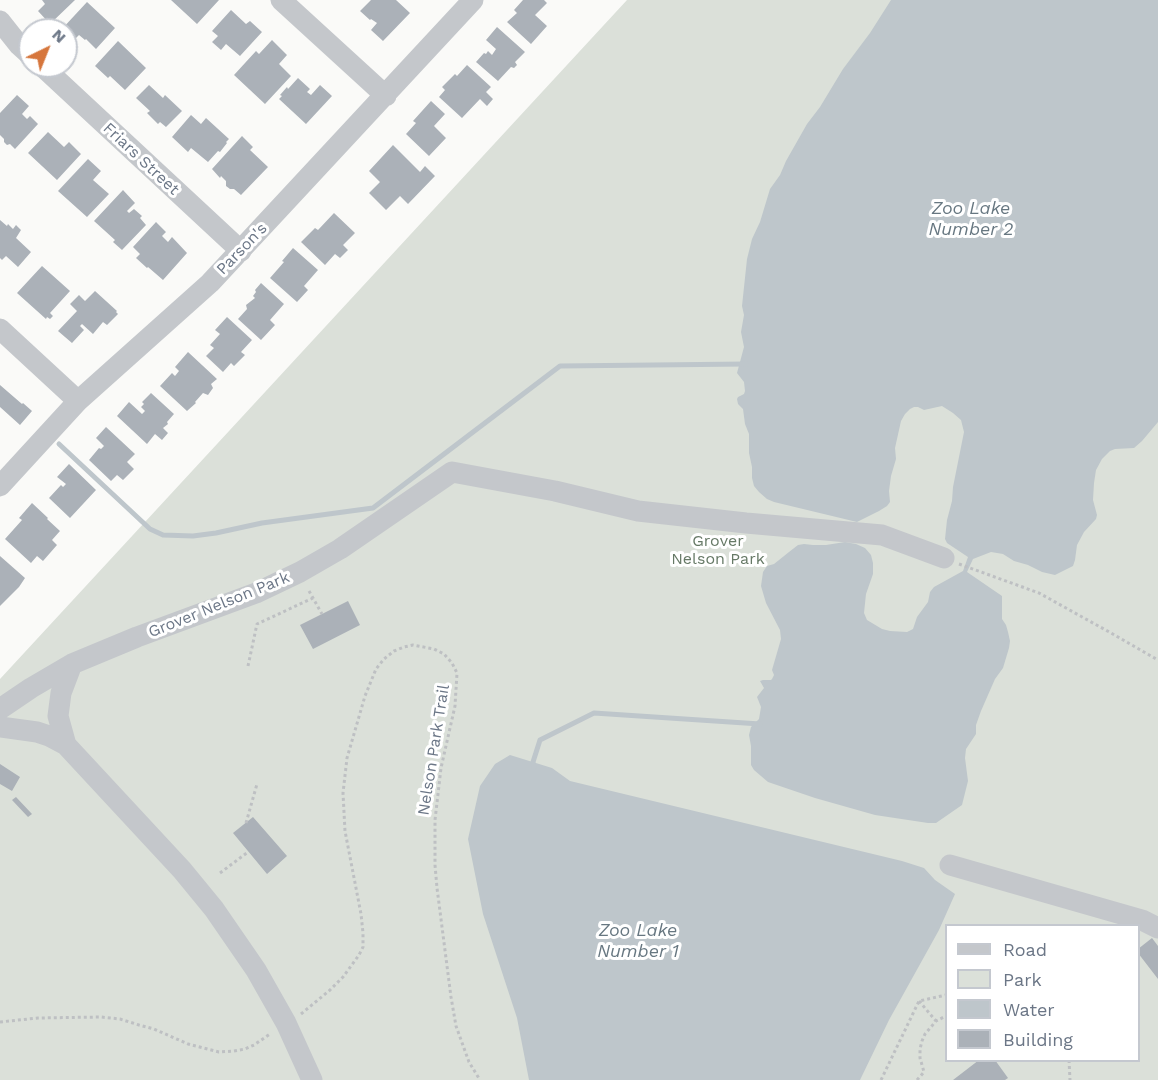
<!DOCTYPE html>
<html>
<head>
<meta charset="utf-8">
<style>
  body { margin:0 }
  #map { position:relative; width:1158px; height:1080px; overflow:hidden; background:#fafaf8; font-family:"Work Sans",sans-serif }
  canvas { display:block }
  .legend { position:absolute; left:945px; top:924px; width:195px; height:138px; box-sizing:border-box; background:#fff; border:2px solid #c4c8cf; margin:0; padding:8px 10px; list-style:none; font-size:18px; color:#6b7686 }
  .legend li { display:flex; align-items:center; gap:12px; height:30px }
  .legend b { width:30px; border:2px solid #c4c8cf }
  .north { position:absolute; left:18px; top:18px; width:60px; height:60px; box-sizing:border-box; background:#fff; border:2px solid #c4c8cf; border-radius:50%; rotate:43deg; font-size:16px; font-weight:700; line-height:24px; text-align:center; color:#6b7686 }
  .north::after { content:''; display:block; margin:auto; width:21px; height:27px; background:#d6763c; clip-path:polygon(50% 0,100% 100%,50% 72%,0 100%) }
</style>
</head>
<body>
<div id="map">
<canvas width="1158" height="1080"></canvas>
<ul class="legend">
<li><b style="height:8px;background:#c4c7cb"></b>Road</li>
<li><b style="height:16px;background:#dbe0d9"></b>Park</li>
<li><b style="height:16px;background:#bec6cb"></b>Water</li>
<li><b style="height:16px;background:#abb1b8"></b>Building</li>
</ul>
<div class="north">N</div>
</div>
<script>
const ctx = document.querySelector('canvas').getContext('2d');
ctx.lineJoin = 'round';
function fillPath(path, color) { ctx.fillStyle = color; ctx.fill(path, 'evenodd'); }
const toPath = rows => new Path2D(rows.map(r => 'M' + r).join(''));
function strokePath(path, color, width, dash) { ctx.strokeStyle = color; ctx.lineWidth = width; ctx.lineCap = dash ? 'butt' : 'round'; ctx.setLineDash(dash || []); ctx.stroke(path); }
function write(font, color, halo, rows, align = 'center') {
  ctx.font = font + ' "Work Sans",sans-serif'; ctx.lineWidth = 6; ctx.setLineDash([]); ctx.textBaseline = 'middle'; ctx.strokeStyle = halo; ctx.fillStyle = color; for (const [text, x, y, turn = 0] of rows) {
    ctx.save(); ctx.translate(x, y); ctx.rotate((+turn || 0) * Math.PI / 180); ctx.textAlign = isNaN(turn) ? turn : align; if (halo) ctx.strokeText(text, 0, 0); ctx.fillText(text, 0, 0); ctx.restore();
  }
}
fillPath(toPath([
  [627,0,1158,0,1158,1080,0,1080,0,679],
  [946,926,1138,926,1138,1060,946,1060]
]), '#dbe0d9');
fillPath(toPath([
  [891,0,1158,0,1158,422,1142,441,1134,448,1115,449,1110,451,1102,459,1096,470,1094,483,1093,500,1097,515,1096,519,1084,532,1077,545,1075,560,1073,566,1055,575,1042,572,1028,565,1014,561,1003,554,991,552,973,559,967,572,1002,596,1002,619,1006,625,1008,632,1010,641,1009,648,1003,668,995,679,981,711,976,725,976,734,966,749,965,758,968,781,962,805,936,823,928,823,875,815,815,798,768,782,754,770,751,765,751,746,749,735,751,727,759,719,761,707,757,697,764,688,760,681,763,680,771,680,772,679,774,675,772,670,781,639,780,630,766,603,761,586,763,572,767,566,774,564,789,552,798,545,804,544,813,545,826,545,845,542,856,544,865,548,871,555,873,563,873,574,866,594,864,613,867,620,882,629,890,631,907,632,913,629,917,617,928,602,930,592,934,587,963,571,968,557,947,543,945,539,947,520,952,501,953,487,964,432,961,420,953,413,942,406,924,410,918,407,914,407,910,409,905,414,901,421,895,448,896,459,891,476,889,491,890,502,887,506,879,511,857,522,774,502,767,499,759,492,754,486,752,478,752,467,749,453,749,434,745,424,743,409,738,404,737,399,738,397,744,394,745,391,744,382,737,373,744,347,741,332,744,315,742,306,747,259,752,239,760,222,770,189,780,175,786,161,807,124,820,107,843,69,870,33],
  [510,755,552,768,570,781,902,861,924,868,935,880,955,894,939,930,889,1020,860,1080,529,1080,517,1018,483,914,468,839,480,786,495,764]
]), '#bec6cb');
strokePath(toPath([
  [59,444,150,529,163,535,193,536,216,533,262,523,373,508,560,366,746,364],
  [534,767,533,762,540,740,594,713,760,724]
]), '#bec6cb', 5);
fillPath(toPath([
  [42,0,75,0,50,24,38,11,45,4],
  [171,0,219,0,197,24],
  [371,0,396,0,410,13,383,41,371,30,377,23,371,19,370,20,360,11],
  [523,0,544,0,547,3,535,15,547,26,531,44,507,22,517,13,514,10],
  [87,2,115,28,96,49,86,39,85,40,79,35,71,43,66,38,66,30,61,30],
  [231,10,246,24,250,21,262,32,240,56,226,44,221,50,212,42,218,36,212,31],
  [497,27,525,52,515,62,517,65,514,68,511,67,498,81,476,62,484,53,486,54,488,51,492,55,496,49,486,40],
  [272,40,287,55,279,64,291,76,265,104,234,75,256,51,259,54],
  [118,41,146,68,125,90,110,76,108,78,95,66],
  [467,65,491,87,486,92,493,99,487,106,480,99,462,118,439,97,445,90,442,87,455,74,457,76],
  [298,78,310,89,307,92,311,95,320,85,332,96,306,124,279,99,282,96,280,95,287,87,288,89],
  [149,85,163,98,165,95,182,111,166,127,160,122,158,124,147,113,150,111,136,98],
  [17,95,29,106,22,114,27,119,30,116,38,124,15,149,10,144,7,145,4,142,4,139,0,135,0,113],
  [431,101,445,114,434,126,446,138,429,156,406,134,416,123,413,121],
  [191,115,201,124,206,118,229,139,226,142,227,143,220,152,218,151,208,162,191,148,188,152,172,137],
  [48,132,64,147,69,142,81,154,57,180,28,153],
  [242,136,253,147,250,150,268,167,241,195,234,189,230,189,226,186,226,181,221,176,220,178,212,169],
  [393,145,420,172,425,166,435,176,408,204,400,196,386,210,369,193,380,182,369,171],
  [88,159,101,171,93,180,109,194,87,217,58,191],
  [123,190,135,203,127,211,129,213,134,209,142,216,140,218,146,225,122,250,113,242,115,240,94,221],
  [334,213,355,233,343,245,348,250,340,258,335,254,325,265,301,242,315,228,318,230],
  [0,220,7,226,8,224,13,229,16,225,21,230,16,238,31,252,18,267,6,256,2,260,0,258],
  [156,222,166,232,162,236,168,242,172,237,187,253,163,280,148,267,147,268,136,258,140,254,133,247],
  [293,248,318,270,304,286,308,290,297,302,270,278,284,262,282,261],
  [42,266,70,291,50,313,53,316,50,319,47,317,46,319,17,293],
  [261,283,284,304,270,320,275,325,261,340,238,319,247,309,246,305,255,298,253,296,256,292,255,290],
  [95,291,117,311,116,312,118,314,107,325,103,322,93,334,82,324,80,326,84,330,72,343,58,331,77,311,70,304,79,295,85,301],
  [227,317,252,340,241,352,245,355,234,366,231,363,223,372,206,356,214,348,210,345,220,334,215,330],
  [188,352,217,379,211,384,213,388,208,395,203,393,195,402,196,403,187,411,160,386,172,373,175,376,179,371,175,367],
  [0,385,22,404,23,403,32,411,20,425,0,407],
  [151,393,174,414,167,422,168,424,163,428,168,433,162,440,155,434,147,444,117,416,129,402,142,414,145,411,141,407,144,404,142,402],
  [106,427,135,454,127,462,134,469,123,480,117,475,111,481,89,460,99,448,101,449,104,446,96,438],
  [69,464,96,490,70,518,49,498,61,485,63,487,66,484,57,477],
  [32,503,48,518,47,519,60,531,52,540,57,545,43,561,37,556,31,563,5,539,22,520,19,518],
  [0,556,25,578,19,587,0,606],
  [348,601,360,625,313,649,300,625],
  [0,764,20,777,12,791,0,784],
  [16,797,32,814,28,817,12,800],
  [253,817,287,856,267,874,233,833],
  [1152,938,1158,946,1158,979,1138,953,1138,949],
  [979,1060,995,1060,1008,1078,1005,1080,953,1080]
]), '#abb1b8');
strokePath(toPath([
  [959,564,1039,593,1111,633,1158,660],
  [309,591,322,614],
  [248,666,257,624,313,598],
  [246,823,257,784],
  [220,873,248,852],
  [919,1001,936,1021],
  [301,1014,330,990,343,977,359,955,363,947,363,933,361,914,345,831,343,793,347,758,365,696,376,669,384,659,394,651,404,647,413,645,434,649,444,654,452,663,457,673,455,706,441,768,435,820,435,865,437,888,451,997,456,1026,469,1062,480,1080],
  [0,1022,38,1018,101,1017,120,1019,139,1025,154,1029,188,1044,219,1052,234,1051,245,1049,254,1045,270,1034],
  [1069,1060,1070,1080],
  [881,1080,919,1001,946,995],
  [917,1080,924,1072,920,1058,920,1049,922,1041,925,1034,936,1021,946,1016]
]), '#bec0c3', 3, [3, 3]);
strokePath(toPath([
  [281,0,386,96],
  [0,21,19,45,30,55],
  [42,66,241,251],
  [0,329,78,401],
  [0,486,78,401,210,283,473,0],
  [72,664,61,693,58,716,66,745,182,870,214,909,256,970,286,1023,312,1080],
  [0,709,31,688,72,664,137,637,256,593,300,572,340,549,452,472,555,491,638,511,746,523,882,535,944,558],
  [0,727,37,732,49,736,66,745],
  [950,865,1142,920,1158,928]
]), '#c4c7cb', 21);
write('16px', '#6b7686', '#fff', [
  ["Friars Street",141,159,43],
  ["Parson's",242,249,-46],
  ["Grover Nelson Park",219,605,-22],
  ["Nelson Park Trail",434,750,-81]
]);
write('16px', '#667966', '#fff', [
  ["Grover",718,541],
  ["Nelson Park",718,559]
]);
write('italic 18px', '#677781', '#fff', [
  ["Zoo Lake",971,209],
  ["Number 2",971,230],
  ["Zoo Lake",638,931],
  ["Number 1",638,952]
]);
</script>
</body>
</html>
